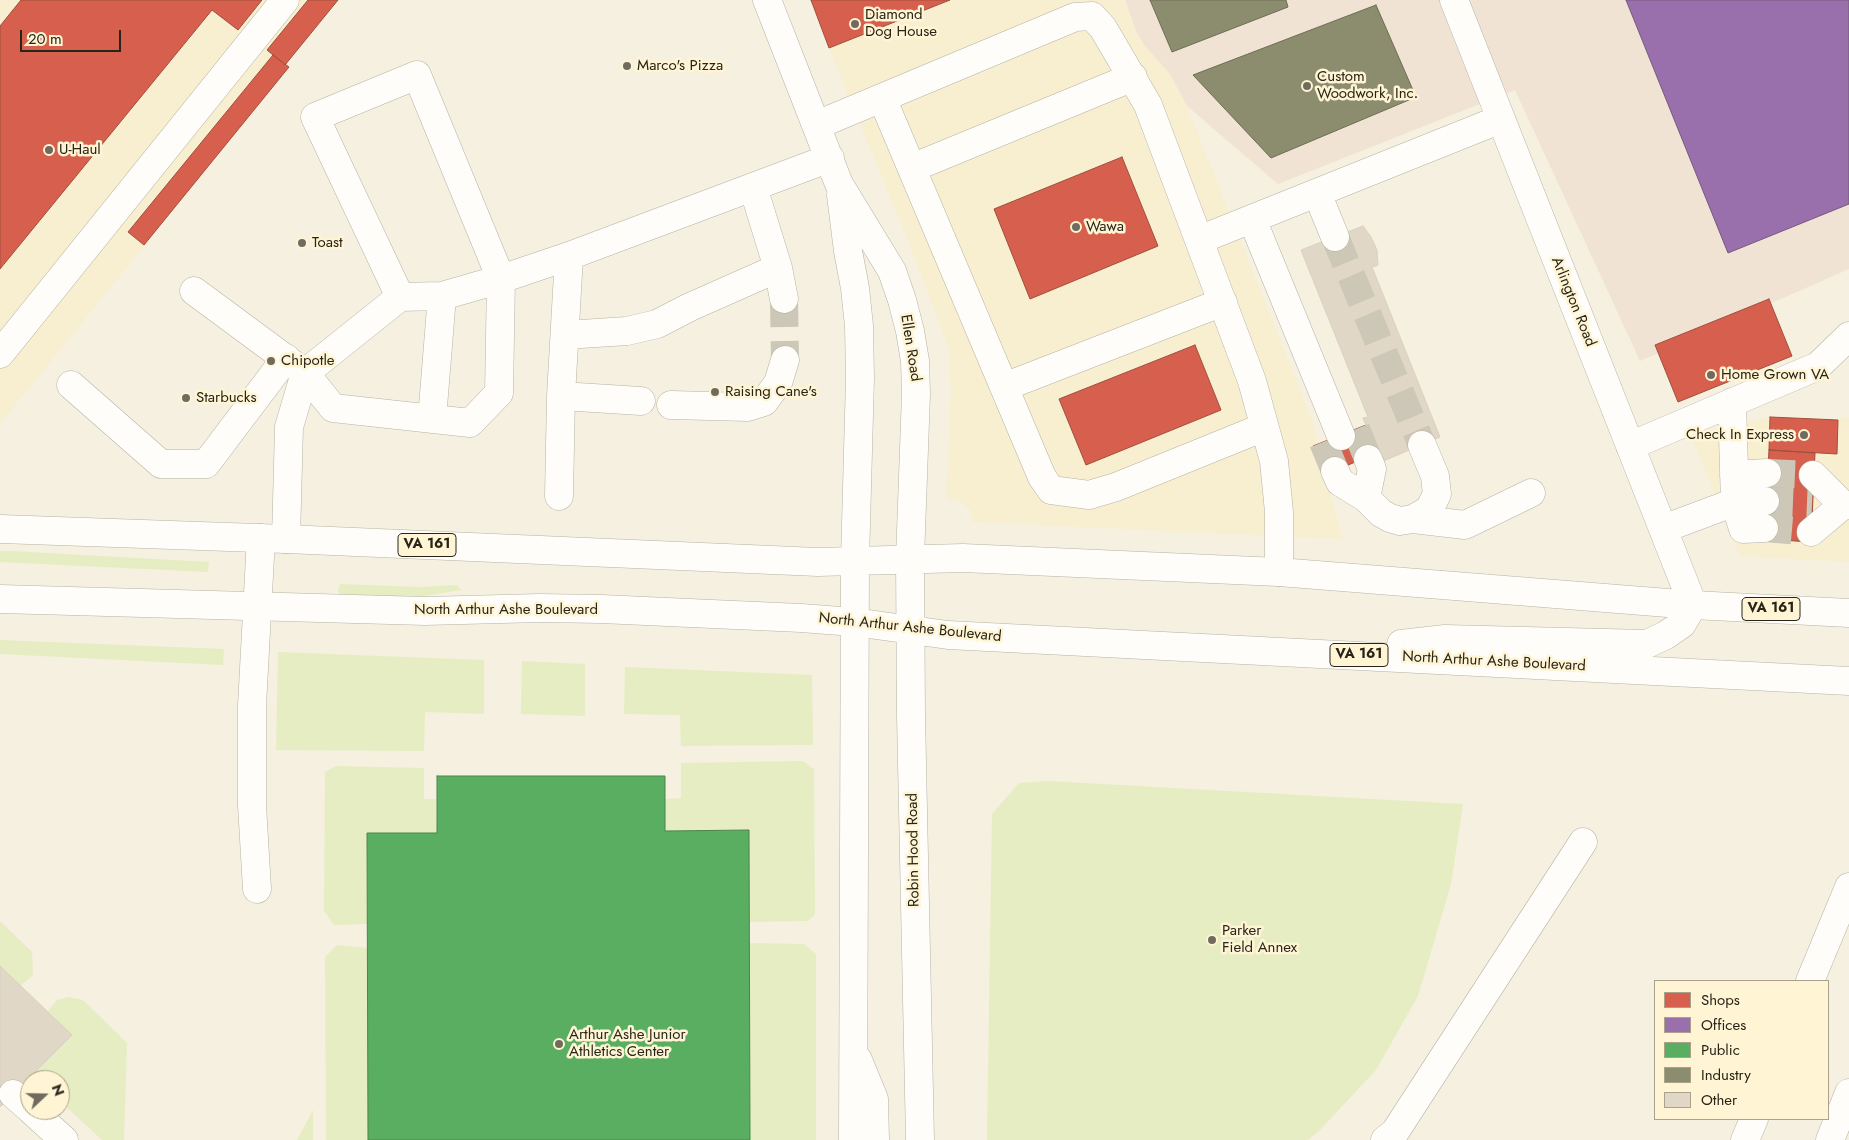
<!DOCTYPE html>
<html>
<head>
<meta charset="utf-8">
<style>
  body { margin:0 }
  #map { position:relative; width:1849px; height:1140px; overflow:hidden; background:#f5f0df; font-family:Jost,sans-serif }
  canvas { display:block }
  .legend { position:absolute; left:1654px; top:980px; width:175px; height:140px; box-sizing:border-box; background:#fff5d5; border:1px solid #a9a189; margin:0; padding:6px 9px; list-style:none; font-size:15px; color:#282418 }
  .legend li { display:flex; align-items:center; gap:10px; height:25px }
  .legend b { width:25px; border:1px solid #a9a189 }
  .north { position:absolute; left:20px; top:1070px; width:50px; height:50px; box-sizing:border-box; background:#fff5d5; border:1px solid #a9a189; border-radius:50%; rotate:69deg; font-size:14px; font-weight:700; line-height:20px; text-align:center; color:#282418 }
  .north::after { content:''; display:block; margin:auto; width:18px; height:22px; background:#706b5e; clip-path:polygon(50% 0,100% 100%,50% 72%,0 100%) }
  .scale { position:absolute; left:20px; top:30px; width:101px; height:22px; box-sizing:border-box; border:2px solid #282418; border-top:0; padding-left:6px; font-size:15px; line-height:18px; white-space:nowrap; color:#282418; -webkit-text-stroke:4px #fff5d5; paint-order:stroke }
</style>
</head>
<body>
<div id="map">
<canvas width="1849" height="1140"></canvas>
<ul class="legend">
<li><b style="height:14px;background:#d6604d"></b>Shops</li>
<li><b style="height:14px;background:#9970ab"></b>Offices</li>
<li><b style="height:14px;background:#5aae61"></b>Public</li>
<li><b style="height:14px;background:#8c8c6e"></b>Industry</li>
<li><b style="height:14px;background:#e0d7c7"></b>Other</li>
</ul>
<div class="north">N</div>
<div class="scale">20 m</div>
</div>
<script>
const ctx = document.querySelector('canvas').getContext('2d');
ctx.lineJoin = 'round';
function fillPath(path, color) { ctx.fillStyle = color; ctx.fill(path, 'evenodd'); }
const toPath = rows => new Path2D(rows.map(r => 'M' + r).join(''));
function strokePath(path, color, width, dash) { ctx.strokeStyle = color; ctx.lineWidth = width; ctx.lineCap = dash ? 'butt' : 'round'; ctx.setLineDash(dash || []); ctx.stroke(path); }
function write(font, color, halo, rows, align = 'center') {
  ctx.font = font + ' Jost,sans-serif'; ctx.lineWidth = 5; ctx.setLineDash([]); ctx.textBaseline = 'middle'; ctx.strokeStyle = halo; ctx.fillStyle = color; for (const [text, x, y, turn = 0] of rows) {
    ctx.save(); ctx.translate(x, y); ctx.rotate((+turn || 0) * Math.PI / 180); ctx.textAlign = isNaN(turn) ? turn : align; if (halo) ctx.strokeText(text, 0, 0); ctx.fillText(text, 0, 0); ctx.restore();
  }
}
fillPath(toPath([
  [0,0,338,0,286,65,289,67,0,424],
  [950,0,1125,0,1136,31,1170,74,1187,106,1312,420,1342,539,972,522,971,511,960,501,946,499,951,393,949,354,946,340,906,236,829,48],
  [1770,417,1838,420,1839,417,1849,418,1849,562,1740,556,1691,435]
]), '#f8efd1');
fillPath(toPath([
  [1125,0,1849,0,1849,269,1640,361,1515,90,1278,184,1187,106,1170,74,1145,46,1136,31]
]), '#f1e3d4');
fillPath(toPath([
  [0,551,12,551,209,562,208,572,0,562],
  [340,584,419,587,457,585,461,590,411,598,340,595,338,591],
  [0,640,224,649,223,665,0,654],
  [278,652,484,660,484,714,425,712,424,751,276,750],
  [522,661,585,664,585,716,521,714],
  [625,667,812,675,813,745,681,746,680,715,624,714],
  [803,761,814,769,815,914,808,921,749,922,749,830,665,831,665,799,681,798,681,763],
  [336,766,424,768,424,799,436,799,437,833,367,833,367,924,334,925,324,911,325,772],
  [1049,781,1463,804,1451,884,1418,996,1376,1070,1318,1132,1308,1140,987,1140,992,814,1019,783],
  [0,921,32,952,33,975,20,986,0,966],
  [749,943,804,944,816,954,816,1140,750,1140],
  [337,945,367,948,368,1140,326,1140,325,957],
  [69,997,83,1000,127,1043,124,1140,102,1140,60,1101,60,1080,37,1080,31,1075,72,1035,48,1011,57,1000],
  [313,1110,313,1140,297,1140]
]), '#e6edc2');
const shops = toPath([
  [21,0,262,0,238,30,212,10,0,269,0,26,21,0],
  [308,0,338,0,285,65,267,50,308,0],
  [811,0,950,0,829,48,811,0],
  [273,55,289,67,144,245,128,232,273,55],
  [1122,157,1158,246,1030,299,994,209,1122,157],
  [1769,299,1792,356,1678,402,1655,345,1769,299],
  [1195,345,1221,410,1086,465,1059,399,1195,345],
  [1770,417,1838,420,1837,454,1769,450,1770,417],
  [1366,425,1377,453,1324,475,1313,446,1366,425],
  [1769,450,1815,453,1811,542,1764,539,1769,450]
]);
fillPath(shops, '#d6604d');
strokePath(shops, '#a24e3d', 1);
const offices = toPath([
  [1626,0,1849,0,1849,204,1728,253,1626,0]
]);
fillPath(offices, '#9970ab');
strokePath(offices, '#77597f', 1);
const public = toPath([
  [437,776,665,776,665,831,749,830,750,1140,368,1140,367,833,437,833,437,776]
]);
fillPath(public, '#5aae61');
strokePath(public, '#4b854b', 1);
const industry = toPath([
  [1150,0,1286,0,1288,7,1172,52,1150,0],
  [1376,5,1416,97,1271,158,1193,75,1376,5]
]);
fillPath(industry, '#8c8c6e');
strokePath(industry, '#6e6d54', 1);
const building = toPath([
  [1363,226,1371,237,1377,250,1378,265,1372,267,1440,437,1381,462,1363,418,1368,417,1301,250,1363,226],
  [0,966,72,1035,0,1107,0,966]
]);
fillPath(building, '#e0d7c7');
strokePath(building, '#d7d0c4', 1);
strokePath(toPath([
  [1335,237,1422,445],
  [784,299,785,360],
  [1356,429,1368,459],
  [1323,442,1335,471],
  [1767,473,1813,475],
  [1765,501,1812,503],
  [1764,528,1811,532]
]), '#ccc7b7', 28, [28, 14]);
const minor = toPath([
  [767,0,839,184,892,271,902,300,910,331,915,361,916,394,910,559],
  [1454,0,1693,605],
  [882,98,1042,477,1051,490,1089,495,1116,487,1264,427],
  [817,125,1075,17,1092,16,1103,28,1148,105,1252,381,1274,461,1279,512,1279,572],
  [912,168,1133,77],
  [753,187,778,268,784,299],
  [1317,193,1335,237],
  [841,195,848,251,855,288,859,326,860,378,855,561],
  [1252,219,1341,436],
  [1199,240,1501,119],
  [194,291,305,373,289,427,286,539],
  [400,297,305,373,333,408,470,423,499,393,501,279,442,296,400,297,315,117,417,75,501,279,569,256],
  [565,335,627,331,657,324,690,307,778,268],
  [0,354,285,0],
  [71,385,161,464,206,464,286,358],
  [1004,387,1223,302],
  [561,396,641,401],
  [671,405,748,407,764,402,778,383,785,360],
  [432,419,442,296],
  [1630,446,1818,366,1849,336],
  [1335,471,1340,482,1366,498,1381,513,1390,518,1400,521,1413,519,1429,510,1437,494,1435,476,1422,445],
  [1734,475,1767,473],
  [1813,475,1843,505],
  [559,496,561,396,569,256,830,158],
  [1366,498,1372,469,1368,459],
  [1413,519,1465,525,1531,493],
  [1764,528,1743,529,1735,502,1765,501],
  [1663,529,1735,502,1732,402],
  [1811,532,1843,505,1849,505],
  [257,889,252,805,252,706,261,538],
  [13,1094,30,1109],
  [31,1110,64,1140],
  [1385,1140,1395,1132,1583,842]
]);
const major = toPath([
  [0,529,286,539,818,562,963,558,1279,572,1693,605,1849,613],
  [910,559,911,715,920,1140],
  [0,599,425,611,540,608,601,609,801,618,854,622,948,635,1849,681],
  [1401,644,1445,639,1647,644,1666,635,1682,624,1693,605],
  [858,1060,874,1099,875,1140],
  [853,1140,855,561]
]);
const highway = toPath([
  [1810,981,1849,887],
  [1745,1140,1754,1119],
  [1830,1140,1849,1093]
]);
strokePath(minor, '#b6b2a5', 29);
strokePath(major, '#b6b2a5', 29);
strokePath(highway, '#b6b2a5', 29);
strokePath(minor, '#fefdfa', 28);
strokePath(major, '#fefdfa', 28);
strokePath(highway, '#fefdfa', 28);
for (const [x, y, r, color] of [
  [855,24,5,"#706b5e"],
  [627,66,5,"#706b5e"],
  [1307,86,5,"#706b5e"],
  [49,150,5,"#706b5e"],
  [1076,227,5,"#706b5e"],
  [302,243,5,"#706b5e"],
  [271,361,5,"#706b5e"],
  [1711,375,5,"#706b5e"],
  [715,392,5,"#706b5e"],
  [186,398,5,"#706b5e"],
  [1804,435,5,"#706b5e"],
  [1212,940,5,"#706b5e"],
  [559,1044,5,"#706b5e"]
]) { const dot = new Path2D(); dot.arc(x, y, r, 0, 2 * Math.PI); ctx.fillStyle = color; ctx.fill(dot); strokePath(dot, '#fff5d5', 2); }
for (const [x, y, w] of [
  [427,545,58],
  [1771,609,58],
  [1359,655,58]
]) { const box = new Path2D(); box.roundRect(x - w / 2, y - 11.5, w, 23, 4); ctx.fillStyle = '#fff5d5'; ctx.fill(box); strokePath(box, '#282418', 1); }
write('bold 14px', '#282418', null, [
  ["VA 161",427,545],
  ["VA 161",1771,609],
  ["VA 161",1359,655]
]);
write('15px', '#282418', '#fff5d5', [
  ["Diamond",865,15],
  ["Dog House",865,32],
  ["Marco's Pizza",637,66],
  ["Custom",1317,77],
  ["Woodwork, Inc.",1317,94],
  ["U-Haul",59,150],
  ["Wawa",1086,227],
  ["Toast",312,243],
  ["Chipotle",281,361],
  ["Home Grown VA",1721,375],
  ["Raising Cane's",725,392],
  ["Starbucks",196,398],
  ["Check In Express",1794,435,"right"],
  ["Parker",1222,931],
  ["Field Annex",1222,948],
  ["Arthur Ashe Junior",569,1035],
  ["Athletics Center",569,1052]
], 'left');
write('15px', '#282418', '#fff5d5', [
  ["Arlington Road",1573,302,68],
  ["Ellen Road",910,348,81],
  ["North Arthur Ashe Boulevard",506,610],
  ["North Arthur Ashe Boulevard",910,628,6],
  ["North Arthur Ashe Boulevard",1494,662,3],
  ["Robin Hood Road",914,850,-91]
]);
</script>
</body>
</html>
